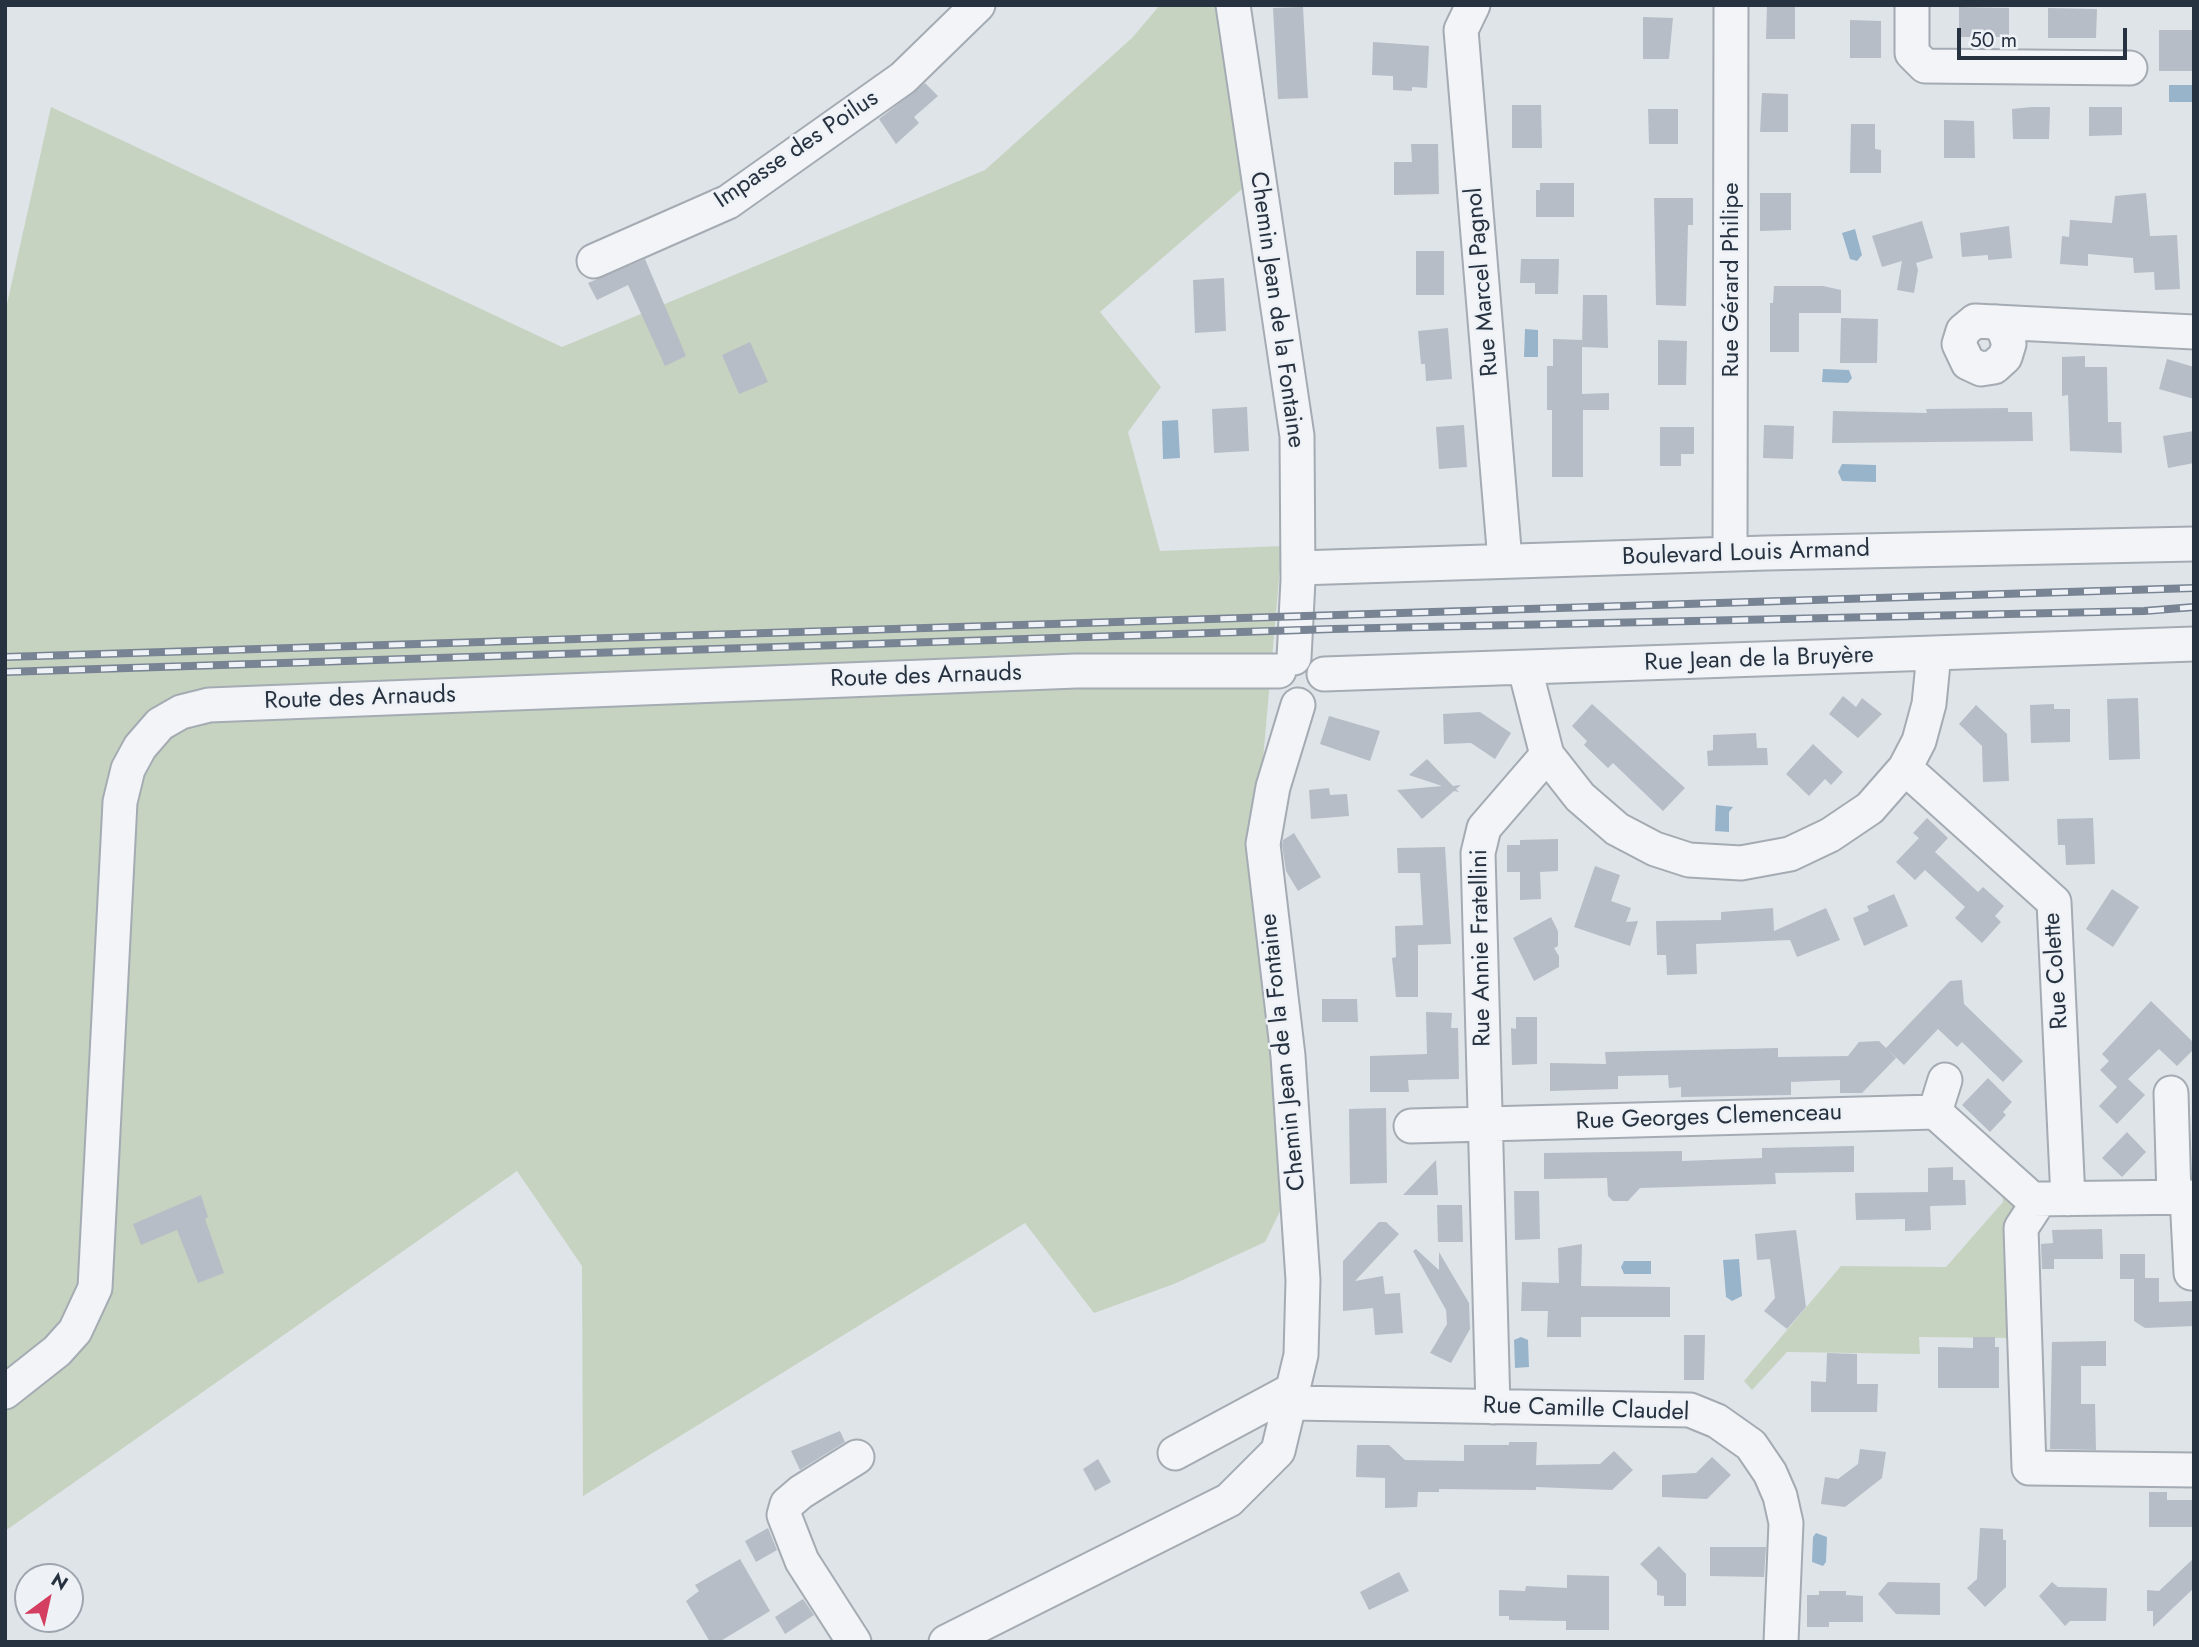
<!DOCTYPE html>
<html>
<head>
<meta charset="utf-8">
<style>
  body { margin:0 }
  #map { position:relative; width:2199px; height:1647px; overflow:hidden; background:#dfe4e9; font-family:Jost,sans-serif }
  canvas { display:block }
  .frame { position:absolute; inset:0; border:7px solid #273241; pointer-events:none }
  .north { position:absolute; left:14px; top:1563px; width:70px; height:70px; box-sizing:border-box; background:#eef2f6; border:2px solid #9ea5ae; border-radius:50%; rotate:33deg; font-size:19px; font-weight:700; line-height:28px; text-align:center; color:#273241 }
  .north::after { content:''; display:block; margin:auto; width:24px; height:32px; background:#d43e60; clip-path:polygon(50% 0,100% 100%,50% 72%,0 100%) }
  .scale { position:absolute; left:1957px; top:28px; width:170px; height:32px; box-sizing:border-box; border:4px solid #273241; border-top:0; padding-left:9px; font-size:21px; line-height:24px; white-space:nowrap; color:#273241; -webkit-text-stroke:5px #eef2f6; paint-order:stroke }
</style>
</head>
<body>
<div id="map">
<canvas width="2199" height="1647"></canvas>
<div class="frame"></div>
<div class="north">N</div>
<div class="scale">50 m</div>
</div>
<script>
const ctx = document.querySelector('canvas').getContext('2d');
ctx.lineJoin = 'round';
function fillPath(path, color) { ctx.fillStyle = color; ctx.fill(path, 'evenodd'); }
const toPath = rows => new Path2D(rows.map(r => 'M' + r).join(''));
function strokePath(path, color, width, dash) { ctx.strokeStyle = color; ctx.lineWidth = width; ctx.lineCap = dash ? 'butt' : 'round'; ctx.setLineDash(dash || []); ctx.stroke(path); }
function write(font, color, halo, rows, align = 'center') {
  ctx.font = font + ' Jost,sans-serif'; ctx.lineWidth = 5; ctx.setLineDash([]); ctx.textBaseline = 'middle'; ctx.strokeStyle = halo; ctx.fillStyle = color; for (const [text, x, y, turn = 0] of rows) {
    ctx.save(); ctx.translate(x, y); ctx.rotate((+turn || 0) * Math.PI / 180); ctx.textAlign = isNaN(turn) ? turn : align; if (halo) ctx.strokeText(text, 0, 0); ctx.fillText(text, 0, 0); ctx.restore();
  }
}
fillPath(toPath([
  [1160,5,1216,5,1242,189,1100,312,1161,387,1128,432,1160,551,1282,546,1254,860,1288,1195,1265,1242,1174,1284,1094,1313,1025,1223,583,1496,582,1266,517,1171,5,1531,5,313,51,107,562,347,985,170,1132,38],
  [2002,1191,2025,1210,2019,1338,1919,1337,1920,1354,1787,1352,1752,1390,1744,1381,1841,1266,1946,1267,2003,1202]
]), '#c6d3c0');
fillPath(toPath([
  [2169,85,2194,85,2194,102,2169,102],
  [1855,229,1862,255,1857,261,1850,259,1842,233],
  [1525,329,1538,330,1538,357,1524,357],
  [1823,369,1849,370,1852,378,1848,383,1822,382],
  [1178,420,1180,458,1163,459,1162,421],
  [1842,464,1876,465,1876,482,1842,481,1838,472],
  [1716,805,1733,807,1729,812,1729,832,1715,831],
  [1739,1259,1742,1296,1732,1301,1726,1297,1723,1260],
  [1624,1261,1651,1261,1651,1274,1624,1274,1621,1267],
  [1521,1337,1528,1340,1529,1367,1515,1368,1514,1340],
  [1816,1533,1827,1537,1826,1562,1823,1566,1812,1562,1813,1537]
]), '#98b4cb');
fillPath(toPath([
  [1767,5,1795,5,1795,39,1766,39],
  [1303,7,1308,98,1278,99,1273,8],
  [1959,7,2009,8,2009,37,1959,37],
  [2048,8,2097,9,2096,38,2048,38],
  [1643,17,1673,18,1669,59,1643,59],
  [1850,20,1881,21,1881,58,1850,58],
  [2159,30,2194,30,2194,71,2159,71],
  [1373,42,1429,46,1427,88,1412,87,1412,91,1393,90,1393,76,1372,75],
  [925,83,938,96,914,117,919,123,896,144,879,119],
  [1762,93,1788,94,1788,132,1760,132],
  [1512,105,1541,105,1542,148,1512,148],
  [2032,107,2050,107,2049,139,2013,139,2012,109],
  [2089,107,2122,107,2122,135,2089,136],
  [1648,109,1678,109,1678,144,1649,144],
  [1944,120,1974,121,1975,158,1944,158],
  [1851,124,1875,124,1875,149,1881,150,1881,173,1850,173],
  [1411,144,1438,144,1439,194,1394,195,1394,162,1412,162],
  [1540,183,1574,183,1574,217,1536,217,1536,190,1540,190],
  [1760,193,1791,193,1791,230,1760,231],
  [2146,193,2150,236,2177,235,2180,289,2155,290,2154,272,2134,273,2133,258,2088,254,2088,266,2060,264,2062,236,2069,237,2070,220,2112,223,2115,196],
  [1654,198,1693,198,1693,225,1688,225,1686,306,1656,305],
  [1922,221,1933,258,1916,263,1918,270,1914,293,1897,290,1902,261,1882,267,1872,236],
  [2009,226,2012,258,1988,260,1988,255,1962,257,1960,233],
  [1416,251,1444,251,1444,295,1416,295],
  [645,259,686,356,665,366,628,285,597,300,588,283],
  [1521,259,1559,259,1558,294,1535,294,1535,283,1520,283],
  [1224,278,1226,331,1195,333,1193,280],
  [1774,286,1823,286,1841,290,1841,313,1799,313,1799,352,1770,352,1770,303,1773,303],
  [1583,295,1607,295,1608,348,1582,347],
  [1841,318,1878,319,1877,363,1840,363],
  [1448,328,1452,379,1426,381,1425,364,1421,364,1418,331],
  [1553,339,1582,340,1582,394,1609,393,1609,410,1583,410,1583,477,1552,477,1552,410,1547,410,1547,366,1553,366],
  [1658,340,1687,341,1686,385,1658,385],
  [750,342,768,382,739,394,722,355],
  [2085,356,2085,367,2107,367,2108,422,2121,422,2122,453,2070,451,2068,395,2062,396,2062,357],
  [2167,359,2194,367,2194,399,2159,389],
  [1247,407,1249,451,1214,453,1212,409],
  [2008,408,2008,412,2032,412,2033,441,1832,443,1833,411,1927,413,1926,409],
  [1464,425,1467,467,1439,469,1436,427],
  [1764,425,1794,426,1793,459,1763,458],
  [1660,427,1694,427,1694,454,1681,454,1681,466,1660,466],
  [2194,431,2194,463,2168,468,2163,436],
  [1843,696,1856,707,1862,698,1882,714,1858,738,1829,714],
  [2138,698,2140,759,2109,760,2107,699],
  [1592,704,1685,788,1663,811,1613,763,1608,768,1584,745,1587,741,1572,726],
  [2054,704,2054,709,2070,709,2070,742,2031,743,2030,705],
  [1976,705,2007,734,2009,781,1983,782,1982,746,1959,724],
  [1480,712,1511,733,1495,759,1471,743,1444,744,1443,714],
  [1329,716,1380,731,1370,761,1320,744],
  [1756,733,1757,748,1767,748,1768,765,1708,766,1707,751,1713,750,1713,735],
  [1813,744,1843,772,1831,785,1825,779,1809,796,1786,774],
  [1427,759,1453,786,1461,785,1456,789,1459,792,1454,791,1422,819,1397,790,1442,786,1409,775],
  [1329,788,1330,795,1347,794,1349,816,1311,819,1309,790],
  [1927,818,1948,838,1935,852,1978,892,1983,887,2004,906,1995,916,2001,922,1982,943,1955,918,1965,907,1925,870,1915,880,1896,862,1919,838,1913,833],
  [2093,818,2095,864,2066,865,2065,845,2058,845,2057,819],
  [1294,833,1321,877,1298,891,1286,871,1282,845,1283,840],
  [1558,839,1558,871,1540,872,1541,899,1520,900,1520,872,1507,872,1507,845,1520,845,1520,840],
  [1445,847,1451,944,1418,945,1418,997,1396,997,1392,958,1396,957,1395,926,1423,925,1420,873,1398,873,1397,848],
  [1595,866,1620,875,1611,901,1631,908,1626,922,1638,921,1630,946,1574,927],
  [2112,889,2139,907,2113,947,2086,929],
  [1894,894,1908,926,1864,946,1853,918,1869,911,1867,906],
  [1773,908,1774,931,1826,908,1840,940,1797,957,1790,940,1696,944,1697,974,1667,975,1666,955,1657,955,1656,921,1721,920,1721,912],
  [1551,917,1558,931,1558,946,1554,948,1559,956,1559,967,1534,981,1513,938],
  [1962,980,1964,1004,2023,1061,2003,1082,1962,1042,1957,1047,1938,1029,1904,1065,1886,1048,1950,981],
  [1322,999,1357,999,1358,1022,1322,1022],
  [2151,1001,2194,1043,2194,1049,2177,1066,2159,1049,2128,1079,2145,1095,2117,1124,2099,1106,2117,1087,2100,1070,2109,1061,2102,1054],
  [1426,1012,1452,1013,1451,1028,1458,1028,1459,1079,1408,1080,1409,1092,1370,1092,1370,1056,1427,1054],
  [1516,1017,1537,1017,1537,1064,1512,1065,1511,1028,1516,1029],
  [1879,1041,1896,1058,1862,1093,1840,1093,1840,1080,1791,1082,1791,1095,1681,1097,1681,1087,1669,1088,1668,1075,1618,1076,1618,1089,1550,1091,1550,1063,1606,1064,1605,1052,1778,1048,1778,1057,1848,1056,1859,1042],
  [1988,1078,2012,1102,2003,1112,2006,1115,1990,1132,1962,1105],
  [1386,1108,1387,1183,1350,1184,1349,1109],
  [2127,1132,2146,1152,2122,1177,2102,1158],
  [1854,1146,1854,1172,1775,1173,1776,1184,1640,1188,1628,1201,1613,1201,1608,1196,1607,1178,1544,1179,1544,1153,1682,1151,1682,1161,1762,1158,1762,1148],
  [1436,1160,1438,1195,1403,1195],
  [1953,1167,1953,1180,1965,1180,1966,1205,1930,1206,1931,1230,1905,1231,1905,1219,1856,1220,1855,1193,1928,1192,1928,1168],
  [1514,1191,1539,1191,1540,1239,1515,1240],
  [201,1195,208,1217,205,1219,224,1273,198,1283,177,1230,141,1245,133,1224],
  [1437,1205,1462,1205,1463,1242,1438,1242],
  [1379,1222,1386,1222,1399,1234,1355,1281,1383,1276,1385,1294,1400,1293,1403,1333,1375,1335,1373,1308,1343,1311,1343,1261],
  [2102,1229,2103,1259,2054,1259,2054,1269,2042,1269,2041,1244,2053,1243,2052,1230],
  [1796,1230,1806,1307,1787,1329,1764,1311,1775,1298,1770,1259,1757,1260,1755,1234],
  [1582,1244,1581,1286,1670,1287,1670,1317,1581,1317,1581,1337,1547,1337,1548,1311,1521,1311,1522,1282,1559,1283,1558,1248],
  [1416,1249,1439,1270,1439,1252,1469,1303,1470,1329,1451,1363,1430,1353,1447,1324,1446,1310,1413,1251],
  [2120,1254,2145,1254,2145,1278,2159,1278,2159,1302,2194,1301,2194,1326,2145,1328,2134,1321,2134,1279,2120,1279],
  [1684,1335,1705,1335,1704,1380,1684,1380],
  [1973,1337,1995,1337,1995,1347,1999,1347,1999,1388,1938,1388,1938,1347,1973,1348],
  [2106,1341,2106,1366,2081,1366,2081,1404,2095,1404,2096,1450,2050,1449,2052,1342],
  [1827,1353,1857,1354,1857,1384,1878,1384,1877,1412,1811,1412,1811,1381,1826,1382],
  [840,1431,845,1442,800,1470,791,1451],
  [1509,1442,1537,1442,1536,1465,1600,1464,1614,1451,1633,1470,1612,1490,1536,1487,1536,1490,1439,1489,1439,1492,1418,1492,1417,1507,1385,1508,1385,1478,1356,1477,1357,1445,1389,1445,1405,1460,1464,1461,1464,1445,1509,1445],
  [1860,1449,1886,1452,1882,1478,1845,1507,1821,1504,1825,1477,1838,1479,1858,1464],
  [1712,1457,1731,1475,1707,1499,1662,1497,1662,1475,1696,1473],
  [1098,1459,1111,1482,1095,1491,1083,1469],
  [2149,1492,2167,1492,2167,1500,2194,1500,2194,1527,2149,1527],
  [768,1528,777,1550,756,1562,745,1541],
  [1980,1528,2003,1529,2003,1540,2006,1540,2006,1587,1985,1607,1967,1588,1977,1579],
  [1659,1546,1686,1574,1686,1606,1664,1606,1664,1596,1657,1595,1657,1581,1640,1564],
  [1710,1547,1766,1547,1764,1577,1710,1576],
  [2194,1558,2194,1588,2153,1627,2153,1611,2147,1611,2147,1590,2159,1591],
  [740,1559,770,1611,719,1642,710,1642,686,1601,699,1591,695,1585],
  [1399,1572,1409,1591,1369,1610,1360,1592],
  [1567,1575,1609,1576,1609,1630,1566,1630,1566,1621,1509,1620,1509,1616,1499,1616,1499,1590,1525,1591,1526,1586,1567,1588],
  [1888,1582,1940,1583,1940,1615,1896,1614,1878,1594],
  [2052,1582,2058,1587,2107,1588,2106,1621,2070,1621,2065,1626,2039,1596],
  [1819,1591,1846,1591,1846,1595,1863,1596,1863,1622,1829,1622,1829,1627,1807,1627,1807,1595,1819,1595],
  [803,1599,814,1615,785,1634,775,1617]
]), '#b6bdc6');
const minor = toPath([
  [1233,5,1297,436,1298,580,1294,658],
  [1473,5,1461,30,1505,561],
  [1912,5,1912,53,1925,66,2130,68],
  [594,261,728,202,903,78,978,5],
  [1996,322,2004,330,2009,344,2005,357,1994,367,1981,369,1968,363,1959,344,1963,331,1975,321,2194,332],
  [1730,554,1731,5],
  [1298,568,1766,553,2194,544],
  [1525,669,1547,755,1580,797,1617,829,1655,849,1689,860,1741,863,1790,854,1830,835,1870,808,1905,768,1919,741,1929,704,1934,653],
  [1324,674,2194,644],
  [1905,768,2054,902,2068,1199],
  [2171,1093,2174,1197],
  [1935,1112,1945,1080],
  [1411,1126,1935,1112,2032,1199,2194,1197],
  [2187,1197,2191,1273],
  [2040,1199,2021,1228,2029,1468,2194,1470],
  [5,1392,57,1351,75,1331,95,1288,120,802,128,769,140,747,160,724,181,712,209,705,1076,671,1279,671],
  [1292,1403,1690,1410,1717,1421,1751,1445,1770,1473,1780,1496,1786,1523,1781,1642],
  [1493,1407,1478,853,1484,828,1547,755],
  [1175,1453,1294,1389],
  [854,1642,802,1561,784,1515,787,1504,801,1492,857,1457],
  [946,1642,1229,1500,1278,1451,1301,1355,1303,1280,1288,1056,1263,844,1273,787,1298,705]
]);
strokePath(minor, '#a4abb3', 37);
strokePath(minor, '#f2f4f7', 33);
const rail = toPath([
  [5,657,2194,588],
  [5,672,1333,629,2144,611,2194,607]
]);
strokePath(rail, '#788493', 8);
strokePath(rail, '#eef2f6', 5, [16]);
write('24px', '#273241', '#eef2f6', [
  ["Impasse des Poilus",797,150,-34],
  ["Rue Gérard Philipe",1732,280,-90],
  ["Rue Marcel Pagnol",1483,282,-95],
  ["Chemin Jean de la Fontaine",1276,310,82],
  ["Boulevard Louis Armand",1746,554,-2],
  ["Rue Jean de la Bruyère",1759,660,-2],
  ["Route des Arnauds",926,677,-2],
  ["Route des Arnauds",360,699,-2],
  ["Rue Annie Fratellini",1482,948,-91],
  ["Rue Colette",2057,971,-94],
  ["Chemin Jean de la Fontaine",1284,1052,-96],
  ["Rue Georges Clemenceau",1709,1118,-2],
  ["Rue Camille Claudel",1586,1410,2]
]);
</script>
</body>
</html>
